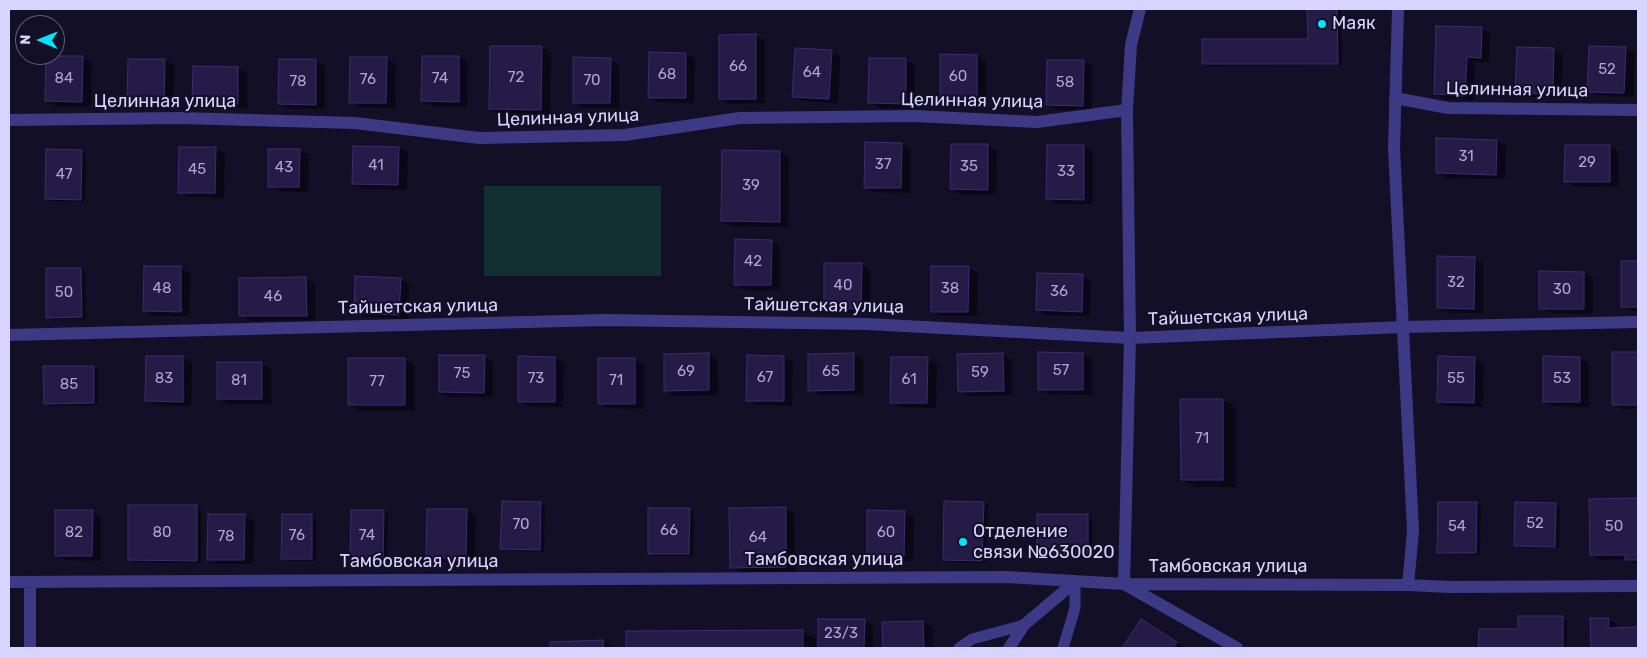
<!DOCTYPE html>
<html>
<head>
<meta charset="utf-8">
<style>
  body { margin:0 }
  #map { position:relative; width:1647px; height:657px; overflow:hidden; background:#130f26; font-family:Rubik,sans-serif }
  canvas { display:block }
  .frame { position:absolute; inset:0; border:10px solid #d9d4ff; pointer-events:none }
  .north { position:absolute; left:15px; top:15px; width:50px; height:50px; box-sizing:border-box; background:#130f26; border:1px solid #625e7d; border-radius:50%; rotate:271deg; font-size:14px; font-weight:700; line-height:20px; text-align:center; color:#d9d4ff }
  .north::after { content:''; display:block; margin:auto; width:18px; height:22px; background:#00e5ff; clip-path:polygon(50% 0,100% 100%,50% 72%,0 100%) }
</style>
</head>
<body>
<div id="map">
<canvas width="1647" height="657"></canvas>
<div class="frame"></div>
<div class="north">N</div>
</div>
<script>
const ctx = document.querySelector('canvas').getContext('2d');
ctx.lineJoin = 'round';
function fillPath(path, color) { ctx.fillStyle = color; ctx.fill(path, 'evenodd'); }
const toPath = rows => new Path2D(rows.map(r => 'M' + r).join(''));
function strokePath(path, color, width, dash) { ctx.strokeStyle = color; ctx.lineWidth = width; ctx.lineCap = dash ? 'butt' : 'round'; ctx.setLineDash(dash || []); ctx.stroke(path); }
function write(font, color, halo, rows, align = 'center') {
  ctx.font = font + ' Rubik,sans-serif'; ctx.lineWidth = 4; ctx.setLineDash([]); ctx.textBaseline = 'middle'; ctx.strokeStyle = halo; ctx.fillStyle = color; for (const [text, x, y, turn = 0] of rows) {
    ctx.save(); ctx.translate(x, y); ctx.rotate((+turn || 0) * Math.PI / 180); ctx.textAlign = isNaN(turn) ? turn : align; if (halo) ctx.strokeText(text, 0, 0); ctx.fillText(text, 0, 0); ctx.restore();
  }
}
fillPath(toPath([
  [484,186,661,186,661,276,484,276]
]), '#12302f');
fillPath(toPath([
  [1309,9,1341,9,1342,65,1208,66,1203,64,1309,40],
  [1481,28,1490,34,1489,62,1475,62,1474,100,1444,99,1435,94],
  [756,35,765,41,765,103,730,104,721,99],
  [542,47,551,53,550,115,500,114,491,109],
  [1554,49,1563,55,1561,98,1525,97,1516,92],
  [1626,49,1635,54,1633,97,1598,96,1588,91],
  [831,51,840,56,838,103,803,101,794,96],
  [686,54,695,59,694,103,658,102,649,97],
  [977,56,986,61,986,105,950,105,941,99],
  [83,57,92,63,91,106,55,106,46,101],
  [459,57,468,62,467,106,432,106,423,100],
  [387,59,396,64,395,108,360,107,351,102],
  [610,59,619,65,619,108,583,108,574,102],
  [165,60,174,65,173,109,137,109,128,103],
  [280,60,316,60,325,66,325,109,289,109,280,103],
  [906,60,915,65,914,109,879,108,870,103],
  [1083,61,1092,66,1092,110,1057,110,1047,105],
  [194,67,238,68,247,73,247,108,203,108,193,103],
  [1438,140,1497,141,1506,146,1505,179,1446,178,1437,172],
  [901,144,910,149,910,193,874,192,865,187],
  [988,145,997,151,996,194,960,194,951,189],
  [1049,146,1084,146,1093,152,1093,204,1057,204,1048,198],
  [1609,146,1618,151,1619,186,1575,187,1566,181],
  [354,147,399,148,408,153,407,190,362,189,353,184],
  [216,149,225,154,224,198,189,197,180,192],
  [299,150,309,155,308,192,279,191,269,186],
  [82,151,86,154,85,202,50,201,46,199],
  [723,151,780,152,789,157,788,227,731,226,722,221],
  [771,241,780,246,780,290,744,290,735,284],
  [1474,258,1483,263,1483,313,1447,313,1438,308],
  [1622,262,1638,263,1638,311,1631,311,1622,306],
  [861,264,870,270,870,313,834,313,825,308],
  [181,268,190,273,189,316,154,316,145,311],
  [969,268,978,273,977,316,941,316,932,311],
  [47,269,81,269,85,271,86,319,51,319,47,317],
  [1540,273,1584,273,1593,278,1593,314,1549,313,1540,308],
  [1082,276,1091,281,1090,316,1046,315,1037,309],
  [240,279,306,279,315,284,315,320,250,321,241,315],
  [400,279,409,284,408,319,364,317,355,312],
  [1613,353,1638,353,1638,409,1622,409,1613,404],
  [708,354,717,360,718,395,674,396,665,390],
  [853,354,863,360,863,395,819,395,810,390],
  [1003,354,1012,360,1012,395,968,396,959,391],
  [1039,354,1083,354,1092,359,1092,395,1048,394,1039,389],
  [183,357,192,363,191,406,155,406,146,400],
  [484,357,493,362,493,397,449,397,440,391],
  [784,357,793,362,792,406,757,405,748,400],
  [1440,357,1475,358,1484,364,1483,407,1447,406,1438,401],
  [555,358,564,363,563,407,528,406,519,401],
  [1544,358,1580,358,1589,363,1589,407,1553,406,1544,401],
  [349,359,405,359,414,365,414,410,358,410,349,404],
  [928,359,937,364,936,408,900,407,891,402],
  [635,360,644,365,644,409,608,408,599,403],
  [218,363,262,363,271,369,271,404,227,404,218,399],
  [94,367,98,369,98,405,49,406,45,403],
  [1223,400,1236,408,1236,487,1195,487,1182,480],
  [1638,499,1638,564,1635,564,1626,559,1600,560,1591,554,1591,500],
  [503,502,541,503,545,506,544,552,505,550,501,548],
  [984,503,988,505,986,563,948,562,944,559],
  [1439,503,1477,504,1481,506,1480,555,1442,554,1438,552],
  [1555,504,1560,507,1559,548,1520,548,1515,545],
  [197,506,201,509,201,563,134,562,129,560],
  [785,508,794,514,795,572,740,572,731,567],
  [689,509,694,511,693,556,654,556,649,553],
  [467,510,476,516,475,563,437,562,428,557],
  [92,512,101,517,101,561,65,560,56,555],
  [383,512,388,514,387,564,356,563,351,561],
  [905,512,914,517,913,561,877,561,868,555],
  [283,515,312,515,316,518,316,561,287,561,282,558],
  [1088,515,1092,518,1092,557,1043,557,1038,555],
  [244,516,254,521,253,564,217,564,208,559],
  [1519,617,1563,618,1567,620,1567,648,1480,648,1480,630,1519,631],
  [1592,619,1608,619,1617,624,1617,629,1638,629,1638,648,1592,648],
  [819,620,864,621,873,626,873,648,819,648],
  [1142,621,1155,628,1186,648,1124,648],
  [923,622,932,627,933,648,884,648,884,623],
  [627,632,803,632,816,639,816,648,627,648],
  [603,641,612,646,612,648,552,648,551,643]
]), '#0007');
const building = toPath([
  [1307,9,1337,9,1338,64,1202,64,1202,39,1308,39,1307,9],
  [1436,26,1482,27,1481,58,1467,57,1465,96,1434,94,1436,26],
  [756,34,756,99,719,99,719,35,756,34],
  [490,46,542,46,541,110,489,109,490,46],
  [1589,46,1626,47,1624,93,1587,92,1589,46],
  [1517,47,1554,48,1553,94,1515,93,1517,47],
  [795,48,832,50,829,99,792,97,795,48],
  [649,52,686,53,686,98,648,98,649,52],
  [940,54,977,55,977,100,940,100,940,54],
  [46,56,83,56,82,102,45,101,46,56],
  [422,56,459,56,459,102,421,101,422,56],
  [350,57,387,57,386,103,349,103,350,57],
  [573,57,611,58,610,103,573,103,573,57],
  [869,58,906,58,906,104,868,103,869,58],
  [128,59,165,59,164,105,127,104,128,59],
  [279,59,316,59,316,105,278,104,279,59],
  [1047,60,1084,60,1083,106,1046,105,1047,60],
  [193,66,238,67,238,104,192,103,193,66],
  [1436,138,1497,140,1496,175,1436,173,1436,138],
  [865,142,902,143,901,188,864,188,865,142],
  [951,144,988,144,988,190,950,189,951,144],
  [1047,145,1084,145,1084,200,1046,199,1047,145],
  [1565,145,1610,145,1610,182,1564,182,1565,145],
  [353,146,399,147,398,185,352,184,353,146],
  [179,147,216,147,215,193,178,193,179,147],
  [46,149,82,150,81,200,45,199,46,149],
  [268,149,300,149,299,187,268,187,268,149],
  [722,150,780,151,780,222,721,221,722,150],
  [735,239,772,240,771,285,734,285,735,239],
  [1437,256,1475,257,1474,309,1437,308,1437,256],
  [1621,261,1638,261,1638,307,1621,307,1621,261],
  [824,263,862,263,861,309,824,308,824,263],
  [144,266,181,266,181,312,143,311,144,266],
  [931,266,969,266,968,312,931,312,931,266],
  [46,268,81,268,82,317,46,318,46,268],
  [1539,271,1584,272,1584,309,1539,309,1539,271],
  [1037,273,1083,274,1082,312,1036,310,1037,273],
  [355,276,401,278,399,315,354,313,355,276],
  [306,277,307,316,239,316,239,278,306,277],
  [1038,352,1083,353,1083,390,1038,390,1038,352],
  [1612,352,1638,352,1638,405,1612,405,1612,352],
  [709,353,709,390,664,391,664,354,709,353],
  [854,353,854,390,808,391,808,354,854,353],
  [1003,353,1004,391,958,392,957,354,1003,353],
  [439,355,485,355,484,393,439,392,439,355],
  [747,355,784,356,784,401,746,401,747,355],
  [146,356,183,356,183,402,145,401,146,356],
  [518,356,555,357,555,402,518,402,518,356],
  [1438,356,1475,357,1474,403,1437,402,1438,356],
  [1543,356,1580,357,1580,402,1543,402,1543,356],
  [891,357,928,357,927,403,890,403,891,357],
  [348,358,405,358,405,405,348,405,348,358],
  [598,358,635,358,635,404,598,404,598,358],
  [217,362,262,362,262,399,217,399,217,362],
  [43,366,94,366,94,403,44,404,43,366],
  [1180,399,1223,399,1223,480,1181,480,1180,399],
  [1638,498,1638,560,1625,560,1625,555,1590,555,1589,499,1638,498],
  [502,501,541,502,540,550,500,549,502,501],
  [944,501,984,502,982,561,943,560,944,501],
  [1438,502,1477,502,1476,553,1437,553,1438,502],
  [1515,502,1556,503,1555,547,1514,546,1515,502],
  [128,505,197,505,197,561,128,560,128,505],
  [786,507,786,567,730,568,729,508,786,507],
  [648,508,690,508,689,554,648,554,648,508],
  [427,509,467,509,466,558,426,558,427,509],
  [55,510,93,510,92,556,55,556,55,510],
  [351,510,384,510,383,562,350,562,351,510],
  [867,510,905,511,904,556,867,556,867,510],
  [208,514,245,514,244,560,207,560,208,514],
  [282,514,312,514,312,559,281,559,282,514],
  [1037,514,1088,514,1088,556,1037,555,1037,514],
  [1518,616,1563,616,1563,648,1478,648,1479,629,1518,629,1518,616],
  [1590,618,1609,618,1608,628,1638,627,1638,648,1591,648,1590,618],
  [818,619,865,619,864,648,818,648,818,619],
  [1141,619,1177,642,1173,648,1122,648,1141,619],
  [923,621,924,648,883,648,882,622,923,621],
  [803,630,803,648,626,648,626,631,803,630],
  [603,640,604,648,550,648,550,642,603,640]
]);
fillPath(building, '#241b47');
strokePath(building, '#3b2d73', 1);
strokePath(toPath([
  [959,648,972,639,1024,625],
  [1063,648,1075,608,1075,582]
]), '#3d3a85', 11);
strokePath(toPath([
  [1140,9,1131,45,1127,110,1130,338,1124,584,1237,648],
  [1398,9,1394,148,1413,531,1408,585],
  [1395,98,1448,108,1638,110],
  [9,120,180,118,355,123,479,138,625,135,740,118,914,116,1037,122,1127,110],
  [9,335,605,320,867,324,1130,338,1403,327,1638,322],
  [9,582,1007,577,1124,584,1408,585,1450,587,1638,586],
  [30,582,30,648],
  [1009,648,1024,625,1075,582]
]), '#3d3a85', 12);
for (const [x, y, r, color] of [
  [1322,24,5,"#00e5ff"],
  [963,542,5,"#00e5ff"]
]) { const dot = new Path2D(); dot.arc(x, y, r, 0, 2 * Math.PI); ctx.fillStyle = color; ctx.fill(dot); strokePath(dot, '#130f26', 2); }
write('15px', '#aca6d1', null, [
  ["66",738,67],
  ["52",1607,70],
  ["64",812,73],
  ["68",667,75],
  ["60",958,77],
  ["72",516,78],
  ["84",64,79],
  ["74",440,79],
  ["76",368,80],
  ["70",592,81],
  ["78",298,82],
  ["58",1065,83],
  ["31",1466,157],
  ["29",1587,163],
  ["37",883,165],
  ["41",376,166],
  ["35",969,167],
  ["43",284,168],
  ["45",197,170],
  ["33",1066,172],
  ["47",64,175],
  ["39",751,186],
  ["42",753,262],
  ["32",1456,283],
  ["40",843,286],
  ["48",162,289],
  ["38",950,289],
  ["30",1562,290],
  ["36",1059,292],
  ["50",64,293],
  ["46",273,297],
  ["57",1061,371],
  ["69",686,372],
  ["65",831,372],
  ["59",980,373],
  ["75",462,374],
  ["67",765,378],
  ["83",164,379],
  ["73",536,379],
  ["55",1456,379],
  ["53",1562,379],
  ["61",909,380],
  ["81",239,381],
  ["71",616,381],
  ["77",377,382],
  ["85",69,385],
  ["71",1202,439],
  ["52",1535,524],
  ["70",521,525],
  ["54",1457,527],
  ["50",1614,527],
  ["66",669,531],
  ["82",74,533],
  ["80",162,533],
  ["60",886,533],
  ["76",297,536],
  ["74",367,536],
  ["78",226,537],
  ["64",758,538],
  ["23/3",841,634]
]);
write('18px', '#d9d4ff', '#130f26', [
  ["Маяк",1332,24],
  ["Отделение",973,532],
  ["связи №630020",973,553]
], 'left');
write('18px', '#d9d4ff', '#130f26', [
  ["Целинная улица",1517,90,1],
  ["Целинная улица",972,101,1],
  ["Целинная улица",165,102],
  ["Целинная улица",568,118,-2],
  ["Тайшетская улица",824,306,1],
  ["Тайшетская улица",418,307,-1],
  ["Тайшетская улица",1228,317,-2],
  ["Тамбовская улица",824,560],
  ["Тамбовская улица",419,562],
  ["Тамбовская улица",1228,567]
]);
</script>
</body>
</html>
